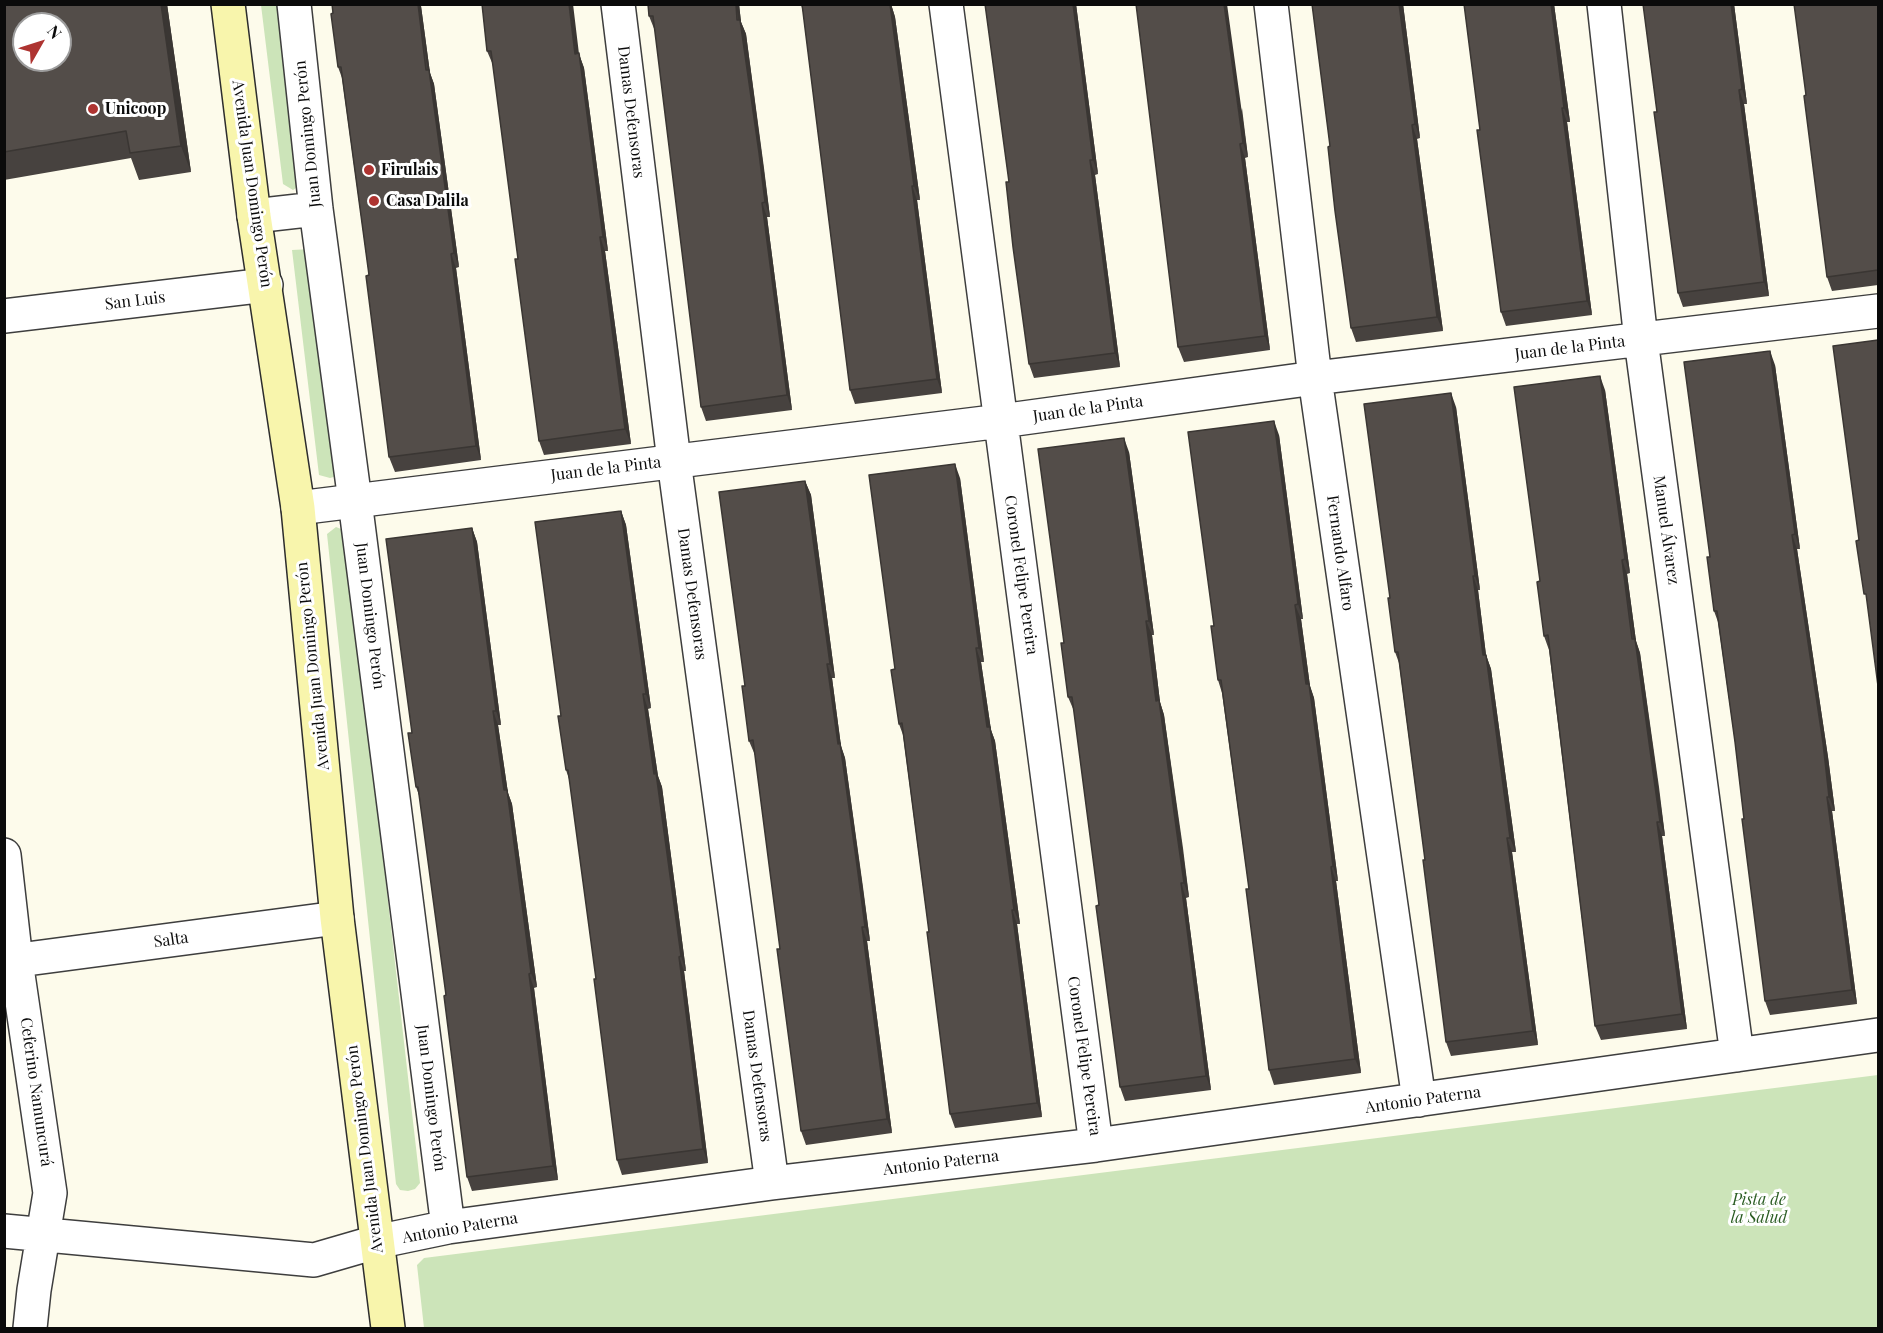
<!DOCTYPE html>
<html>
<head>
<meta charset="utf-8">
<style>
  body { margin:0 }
  #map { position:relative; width:1883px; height:1333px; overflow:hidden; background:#fdfbeb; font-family:"Playfair Display",serif }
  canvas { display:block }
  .frame { position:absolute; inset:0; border:6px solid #0b0b0b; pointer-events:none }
  .north { position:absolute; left:12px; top:12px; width:60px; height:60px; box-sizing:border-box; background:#fff; border:2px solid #9d9d9d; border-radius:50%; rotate:51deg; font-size:16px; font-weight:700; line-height:24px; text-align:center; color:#0b0b0b }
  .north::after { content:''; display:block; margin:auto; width:21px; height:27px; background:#ae3431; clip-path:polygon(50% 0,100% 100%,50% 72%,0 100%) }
</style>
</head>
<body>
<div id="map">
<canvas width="1883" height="1333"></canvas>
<div class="frame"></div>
<div class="north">N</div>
</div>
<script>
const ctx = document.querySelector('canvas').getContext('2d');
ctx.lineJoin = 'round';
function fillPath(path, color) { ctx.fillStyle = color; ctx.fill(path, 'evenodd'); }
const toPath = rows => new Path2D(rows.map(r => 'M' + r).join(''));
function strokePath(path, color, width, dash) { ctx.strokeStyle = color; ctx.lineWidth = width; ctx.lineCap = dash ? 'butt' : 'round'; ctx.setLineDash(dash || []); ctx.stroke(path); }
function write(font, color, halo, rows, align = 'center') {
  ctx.font = font + ' "Playfair Display",serif'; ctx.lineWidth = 6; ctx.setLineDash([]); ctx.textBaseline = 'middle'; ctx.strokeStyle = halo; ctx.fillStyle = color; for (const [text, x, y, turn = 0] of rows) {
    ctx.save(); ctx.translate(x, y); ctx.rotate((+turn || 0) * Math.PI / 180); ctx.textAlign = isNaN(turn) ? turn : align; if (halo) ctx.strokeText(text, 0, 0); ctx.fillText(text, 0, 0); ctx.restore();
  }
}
fillPath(toPath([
  [261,5,279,5,299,186,293,190,283,184],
  [311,249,337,476,330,478,319,475,292,250],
  [336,527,346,531,420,1183,415,1189,408,1191,400,1190,396,1184,327,534],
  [1878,1075,1878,1328,424,1328,417,1265,424,1258]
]), '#cce4b9');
const street = toPath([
  [294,4,316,209,355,501,448,1227],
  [618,4,674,461,772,1183],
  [946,4,1096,1145],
  [1271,4,1315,378,1419,1100],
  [1604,4,1641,340,1737,1055],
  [254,216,316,209],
  [4,316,266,285],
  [298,508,1001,421,1315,378,1878,311],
  [4,855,16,961,50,1193,34,1290,30,1328],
  [4,962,337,918],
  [4,1231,314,1260,376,1242,448,1227,772,1183,1096,1145,1878,1035]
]);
const secondary = toPath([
  [228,4,254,216,298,508,337,918,388,1328]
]);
strokePath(street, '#3e3e3e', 36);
strokePath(secondary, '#2d2d2d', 36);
strokePath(street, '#fff', 33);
strokePath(secondary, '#f8f5ac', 33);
fillPath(toPath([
  [4,4,167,4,191,172,139,180,131,158,4,180],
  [332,4,423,4,424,5,421,6,430,73,434,84,459,267,456,268,481,460,395,472,389,457,369,275,342,78,338,67],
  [482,4,579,54,584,68,608,251,605,251,631,444,544,455,539,441,518,259,493,65,487,51],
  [648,4,739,4,741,22,746,34,764,168,770,217,767,217,792,410,706,421,701,407,655,31,649,16],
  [801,4,891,4,895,17,920,200,917,200,942,393,855,404,850,390,803,12],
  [985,4,1076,4,1098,174,1095,175,1120,367,1034,378,1029,364,1009,182],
  [1312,4,1403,4,1420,138,1417,139,1443,331,1356,342,1351,328,1330,146],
  [1464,4,1554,4,1570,122,1567,122,1592,315,1506,326,1501,312,1480,130],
  [1643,4,1734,4,1747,104,1744,104,1769,296,1683,307,1678,293,1657,112],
  [1878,4,1878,285,1832,291,1827,277,1806,95],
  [1242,108,1248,157,1245,158,1270,350,1184,362,1178,347],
  [1775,365,1800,549,1797,549,1828,757,1835,811,1832,811,1857,1004,1770,1015,1765,1001,1735,742,1718,622,1714,611,1710,557],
  [1605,390,1630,573,1627,574,1636,641,1640,653,1659,787,1665,836,1662,836,1687,1029,1601,1040,1595,1026,1549,650,1544,636,1540,581],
  [1456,407,1480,590,1478,590,1486,655,1491,669,1516,852,1512,852,1538,1045,1451,1056,1446,1042,1425,860,1399,663,1395,652,1390,598],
  [1279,435,1303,619,1301,619,1310,686,1314,698,1338,881,1336,881,1361,1073,1274,1085,1269,1070,1249,889,1222,693,1218,680,1214,626],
  [1129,452,1154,635,1152,635,1160,702,1164,715,1183,848,1189,897,1186,898,1211,1090,1125,1101,1120,1087,1099,905,1074,711,1068,697,1064,643],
  [960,478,984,662,981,662,991,730,995,741,1020,924,1017,924,1042,1117,955,1128,950,1114,929,932,903,735,899,724,895,669],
  [805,481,811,495,835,678,832,678,841,746,845,758,863,887,870,941,867,941,892,1133,806,1145,801,1131,780,949,755,755,749,741,745,686],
  [621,511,626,525,651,708,648,709,658,776,662,787,686,971,684,971,708,1163,622,1175,617,1160,596,979,570,782,566,770,561,716],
  [472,528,477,542,501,725,498,725,508,793,512,804,537,987,534,988,558,1180,472,1191,467,1177,446,995,420,798,416,787,412,733]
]), '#47423f');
fillPath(toPath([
  [161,4,167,4,191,172,181,146],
  [418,4,420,4,421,6,430,73,434,84,459,267,454,253],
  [569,4,573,4,579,54,584,68,608,251,603,237,575,54],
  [736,4,739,4,741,22,746,34,770,217,765,202],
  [888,4,891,4,895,17,920,200,914,186],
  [1073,4,1076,4,1098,174,1093,160],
  [1224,4,1227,4,1248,157,1243,143],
  [1399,4,1403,4,1420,138,1415,124],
  [1551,4,1554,4,1570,122,1564,108],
  [1731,4,1734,4,1747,104,1742,89],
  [1739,90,1744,104,1769,296,1764,282],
  [1562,108,1567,122,1592,315,1587,301],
  [1412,125,1417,139,1443,331,1437,317],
  [1240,144,1245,158,1270,350,1265,336],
  [1090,160,1095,175,1120,367,1115,353],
  [912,186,917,200,942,393,937,379],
  [762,203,767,217,792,410,787,395],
  [600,237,605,251,631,444,625,429],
  [451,254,456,268,481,460,476,446],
  [1770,351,1775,365,1800,549,1795,534],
  [1600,376,1605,390,1630,573,1625,559],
  [1451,393,1456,407,1480,590,1475,576],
  [1274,421,1279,435,1303,619,1298,604],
  [1124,438,1129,452,1154,635,1149,621],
  [955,464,960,478,984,662,979,648],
  [805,481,811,495,835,678,830,664],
  [621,511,626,525,651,708,646,694],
  [472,528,477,542,501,725,496,711],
  [1792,535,1797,549,1828,757,1835,811,1829,797],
  [1622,560,1627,574,1636,641,1640,653,1665,836,1660,822],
  [1473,576,1478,590,1486,655,1491,669,1516,852,1510,838,1483,655],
  [1295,605,1301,619,1310,686,1314,698,1338,881,1333,866],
  [1146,621,1152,635,1160,702,1164,715,1189,897,1184,883,1156,701],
  [976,648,981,662,991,730,995,741,1020,924,1014,910],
  [827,664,832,678,841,746,845,758,870,941,865,927,838,744],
  [643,694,648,709,658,776,662,787,686,971,681,956],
  [493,711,498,725,508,793,512,804,537,987,531,973],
  [1827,797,1832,811,1857,1004,1852,990],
  [1657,822,1662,836,1687,1029,1682,1014],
  [1507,838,1512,852,1538,1045,1533,1031],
  [1331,867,1336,881,1361,1073,1355,1059],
  [1181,883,1186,898,1211,1090,1206,1076],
  [1012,910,1017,924,1042,1117,1037,1103],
  [862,927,867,941,892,1133,887,1119],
  [679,957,684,971,708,1163,703,1149],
  [529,974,534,988,558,1180,553,1166]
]), '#3a3633');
const building = toPath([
  [4,4,161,4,181,146,130,153,126,131,4,152,4,4],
  [24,24,60,24,60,60,24,60,24,24],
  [332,4,418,4,426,70,429,70,454,253,451,254,476,446,389,457,366,276,369,275,341,67,338,67,331,14,333,13,332,4],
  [482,4,569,4,575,54,579,53,603,237,600,237,625,429,539,441,515,259,518,259,491,51,487,51,482,4],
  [648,4,736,4,737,20,740,20,759,153,765,202,762,203,787,395,701,407,653,16,649,16,648,4],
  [802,4,890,4,914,186,912,186,937,379,850,390,802,4],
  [985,4,1073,4,1093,160,1090,160,1115,353,1029,364,1013,247,1006,182,1009,182,985,4],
  [1136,4,1224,4,1243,143,1240,144,1265,336,1178,347,1136,4],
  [1312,4,1399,4,1415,124,1412,125,1437,317,1351,328,1335,211,1328,147,1330,146,1312,4],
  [1464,4,1551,4,1564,108,1562,108,1587,301,1501,312,1477,130,1480,130,1464,4],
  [1643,4,1731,4,1742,89,1739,90,1764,282,1678,293,1654,112,1657,112,1643,4],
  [1794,4,1878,4,1878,270,1827,277,1804,96,1806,95,1794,4],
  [1878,340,1878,686,1866,594,1864,594,1856,541,1859,540,1833,346,1878,340],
  [1770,351,1795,534,1792,535,1823,743,1829,797,1827,797,1852,990,1765,1001,1742,819,1744,819,1735,742,1717,611,1714,611,1707,557,1710,557,1684,362,1770,351],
  [1600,376,1625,559,1622,560,1632,639,1635,639,1653,772,1660,822,1657,822,1682,1014,1595,1026,1548,635,1544,636,1537,582,1540,581,1514,387,1600,376],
  [1451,393,1475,576,1473,576,1483,655,1486,655,1510,838,1507,838,1533,1031,1446,1042,1423,860,1425,860,1398,652,1395,652,1388,598,1390,598,1364,404,1451,393],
  [1274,421,1298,604,1295,605,1306,684,1309,684,1333,866,1331,867,1355,1059,1269,1070,1246,889,1249,889,1221,680,1218,680,1211,626,1214,626,1188,432,1274,421],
  [1124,438,1149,621,1146,621,1156,701,1159,700,1177,834,1184,883,1181,883,1206,1076,1120,1087,1096,906,1099,905,1072,697,1068,697,1061,643,1064,643,1038,449,1124,438],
  [955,464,979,648,976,648,987,727,990,727,1014,910,1012,910,1037,1103,950,1114,927,932,929,932,902,723,899,724,891,670,895,669,869,475,955,464],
  [805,481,830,664,827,664,838,744,840,743,858,873,865,927,862,927,887,1119,801,1131,777,949,780,949,770,872,753,740,749,741,742,686,745,686,719,492,805,481],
  [621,511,646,694,643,694,654,774,656,773,681,956,679,957,703,1149,617,1160,594,979,596,979,568,770,566,770,558,716,561,716,535,522,621,511],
  [472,528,496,711,493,711,504,790,507,790,531,973,529,974,553,1166,467,1177,444,996,446,995,418,787,416,787,408,733,412,733,386,539,472,528]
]);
fillPath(building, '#534d49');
strokePath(building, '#3a3633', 1.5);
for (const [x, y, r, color] of [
  [93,109,6,"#ae3431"],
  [369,170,6,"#ae3431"],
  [374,201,6,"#ae3431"]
]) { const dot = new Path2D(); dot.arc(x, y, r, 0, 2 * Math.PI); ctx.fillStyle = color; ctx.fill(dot); strokePath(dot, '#fff', 2); }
write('bold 16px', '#0b0b0b', '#fff', [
  ["Unicoop",105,109],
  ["Firulais",381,170],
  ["Casa Dalila",386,201]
], 'left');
write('16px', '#0b0b0b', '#fff', [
  ["Damas Defensoras",631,112,83],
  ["Juan Domingo Perón",308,134,-96],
  ["Avenida Juan Domingo Perón",252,184,82],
  ["San Luis",135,301,-7],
  ["Juan de la Pinta",1570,348,-7],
  ["Juan de la Pinta",1088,409,-8],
  ["Juan de la Pinta",606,469,-7],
  ["Manuel Álvarez",1666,530,82],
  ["Fernando Alfaro",1340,553,82],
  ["Coronel Felipe Pereira",1021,575,82],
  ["Damas Defensoras",692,594,82],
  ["Juan Domingo Perón",370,616,83],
  ["Avenida Juan Domingo Perón",313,666,-96],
  ["Salta",171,940,-8],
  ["Coronel Felipe Pereira",1084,1056,82],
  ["Damas Defensoras",757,1076,82],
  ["Ceferino Namuncurá",36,1092,82],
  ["Juan Domingo Perón",431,1098,83],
  ["Antonio Paterna",1423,1100,-8],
  ["Avenida Juan Domingo Perón",365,1149,-97],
  ["Antonio Paterna",941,1163,-7],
  ["Antonio Paterna",460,1228,-10]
]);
write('italic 16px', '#2a5c22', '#fff', [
  ["Pista de",1759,1200],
  ["la Salud",1759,1218]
]);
</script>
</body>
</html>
